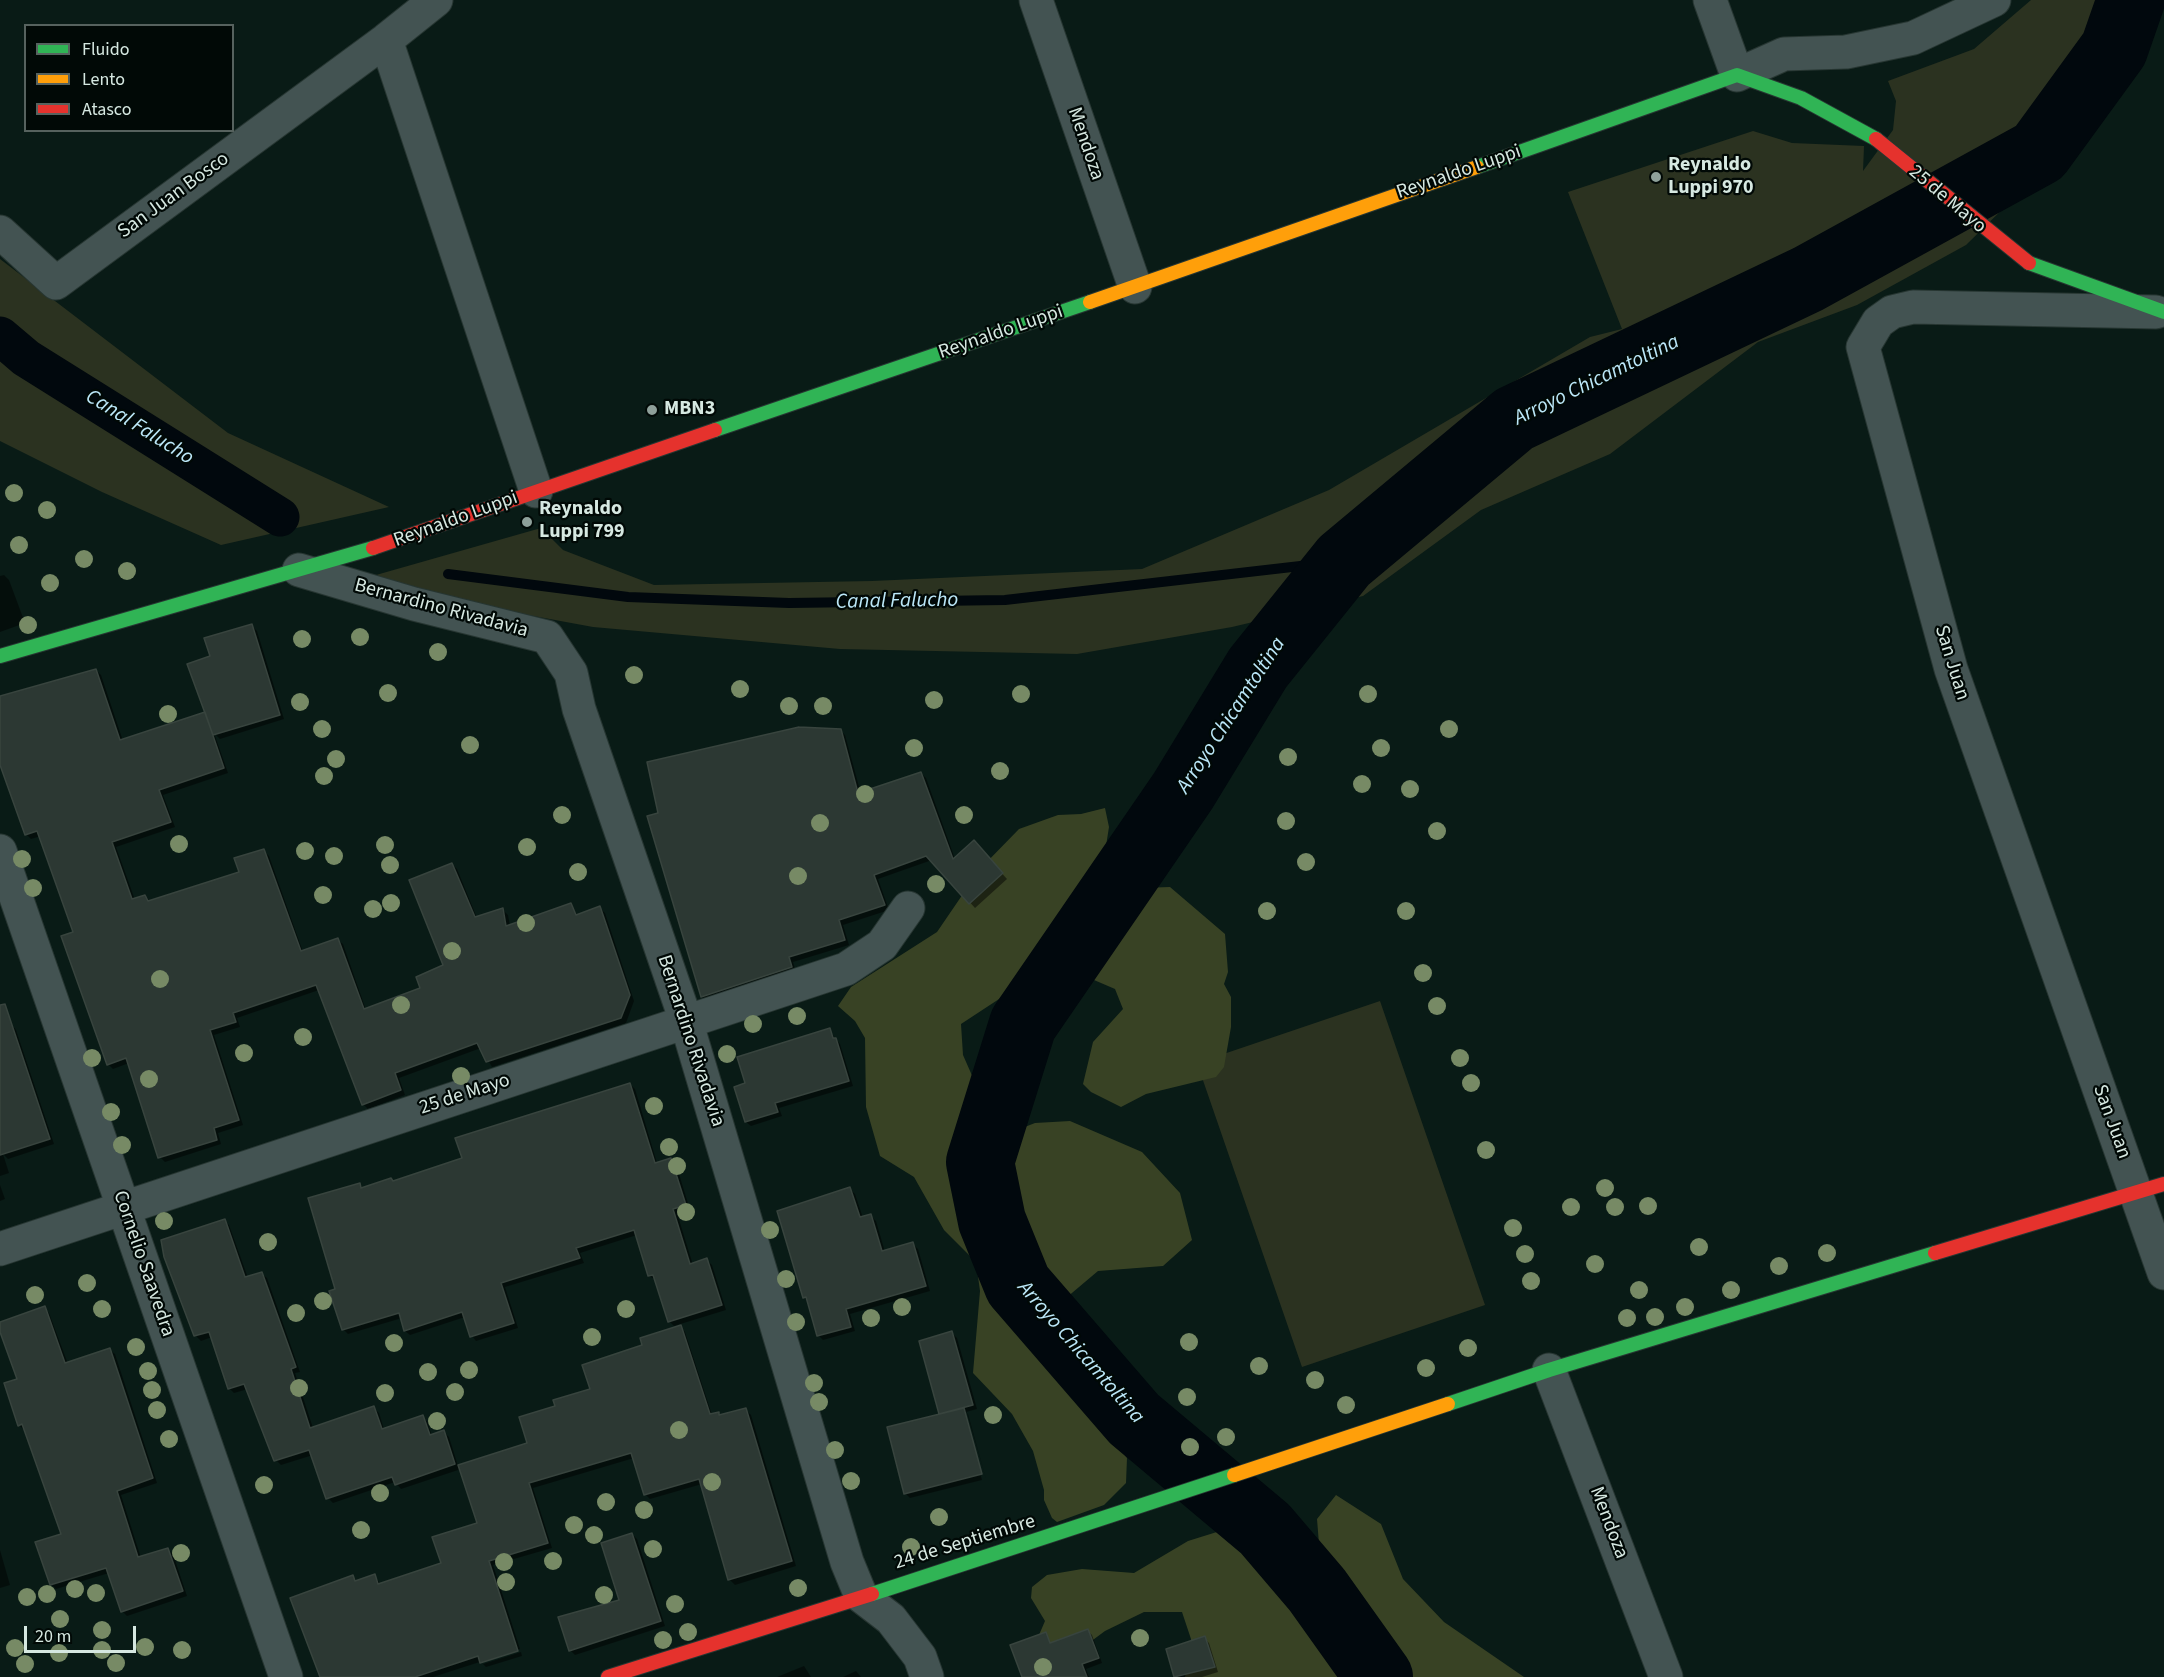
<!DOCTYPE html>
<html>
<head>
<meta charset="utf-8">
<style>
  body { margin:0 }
  #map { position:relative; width:2164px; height:1677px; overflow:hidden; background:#091b16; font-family:"Source Sans 3",sans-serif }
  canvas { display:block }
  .legend { position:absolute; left:24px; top:24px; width:210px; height:108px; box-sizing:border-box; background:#010906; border:2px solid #56625e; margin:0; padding:8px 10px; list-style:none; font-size:18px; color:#d6e8e1 }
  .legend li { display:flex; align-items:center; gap:12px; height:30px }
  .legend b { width:30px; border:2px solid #56625e }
  .scale { position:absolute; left:24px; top:1626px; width:112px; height:27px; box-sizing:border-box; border:3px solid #d6e8e1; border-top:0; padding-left:8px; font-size:18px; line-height:21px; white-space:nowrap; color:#d6e8e1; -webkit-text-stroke:4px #010906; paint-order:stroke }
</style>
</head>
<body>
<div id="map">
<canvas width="2164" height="1677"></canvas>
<ul class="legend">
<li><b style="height:8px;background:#30b455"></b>Fluido</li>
<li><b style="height:8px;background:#ff9f0a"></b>Lento</li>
<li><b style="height:8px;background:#e5322d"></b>Atasco</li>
</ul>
<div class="scale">20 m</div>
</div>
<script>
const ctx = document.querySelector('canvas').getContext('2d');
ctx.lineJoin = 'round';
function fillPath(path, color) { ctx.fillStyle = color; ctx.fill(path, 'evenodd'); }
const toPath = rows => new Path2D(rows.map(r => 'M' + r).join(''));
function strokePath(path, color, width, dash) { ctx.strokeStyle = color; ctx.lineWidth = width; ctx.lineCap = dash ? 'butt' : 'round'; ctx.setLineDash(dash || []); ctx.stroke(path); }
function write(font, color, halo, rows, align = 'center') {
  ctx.font = font + ' "Source Sans 3",sans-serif'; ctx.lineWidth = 4.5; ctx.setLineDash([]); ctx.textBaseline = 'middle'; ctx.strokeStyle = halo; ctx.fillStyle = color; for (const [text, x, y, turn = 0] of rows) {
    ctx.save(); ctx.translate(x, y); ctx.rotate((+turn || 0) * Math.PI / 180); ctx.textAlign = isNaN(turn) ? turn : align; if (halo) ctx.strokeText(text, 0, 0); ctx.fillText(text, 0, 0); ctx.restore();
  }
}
fillPath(toPath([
  [2031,0,2156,0,2123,71,2015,197,1966,245,1857,305,1758,342,1610,454,1481,510,1363,596,1232,627,1077,654,840,649,593,627,490,608,362,579,541,528,563,550,654,585,872,581,1142,569,1329,490,1590,337,1622,329,1568,192,1753,131,1792,143,1864,146,1863,171,1893,130,1896,101,1888,81,1974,49],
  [0,259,228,433,389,507,221,545,102,492,0,441],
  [1380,1001,1485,1305,1302,1367,1197,1063]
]), '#2b3220');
fillPath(toPath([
  [1105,808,1109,827,1106,846,1141,888,1170,887,1225,934,1228,972,1224,984,1231,997,1231,1027,1224,1067,1216,1077,1146,1094,1121,1107,1091,1092,1083,1084,1093,1042,1123,1009,1115,989,1087,977,1025,982,961,1024,963,1055,999,1137,1035,1123,1070,1121,1142,1152,1180,1193,1192,1240,1163,1266,1098,1271,1066,1298,1039,1326,1048,1356,1127,1458,1126,1483,1104,1505,1057,1522,1052,1518,1044,1500,1044,1490,1033,1451,1012,1414,973,1373,980,1291,976,1262,944,1230,914,1177,880,1156,866,1107,865,1038,855,1021,838,1006,851,987,937,932,980,869,1019,829,1058,815,1081,814],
  [1336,1495,1381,1524,1403,1579,1444,1622,1524,1677,1185,1677,1191,1639,1182,1612,1144,1612,1105,1631,1078,1651,1036,1642,1045,1621,1031,1598,1032,1587,1047,1575,1082,1569,1134,1573,1188,1541,1220,1531,1246,1545,1266,1564,1319,1544,1317,1519]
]), '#384224');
fillPath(toPath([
  [4,575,9,580,25,623,0,632,0,576],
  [252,626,257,631,284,719,220,739,214,733,228,773,163,795,175,827,116,847,135,900,145,896,151,902,241,873,264,851,269,856,303,952,338,940,343,944,366,1010,422,989,445,966,452,864,457,869,477,918,503,910,508,915,510,926,571,905,578,916,600,908,605,913,634,1001,626,1023,492,1067,481,1048,399,1078,405,1095,368,1109,363,1104,319,990,237,1018,240,1027,214,1035,243,1125,218,1133,221,1144,165,1162,160,1157,129,1063,113,1069,108,1064,75,933,41,836,31,839,26,834,0,760,0,698,96,670,101,675,123,741,209,718,212,657],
  [840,730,845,735,861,794,921,773,926,778,955,859,978,847,1007,879,975,908,932,860,878,879,889,910,843,925,849,945,793,962,796,972,707,1001,702,997],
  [12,1025,16,1030,54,1144,8,1159,3,1154,9,1173,0,1176,0,1029],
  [829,1030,840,1044,853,1086,779,1108,782,1116,751,1126,746,1122,747,1084],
  [630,1084,635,1089,657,1163,671,1160,676,1164,690,1210,677,1213,693,1265,707,1260,712,1265,726,1310,674,1326,669,1321,656,1280,649,1276,637,1235,580,1253,584,1263,505,1287,518,1328,476,1341,472,1336,465,1317,410,1335,405,1331,402,1318,348,1334,343,1329,336,1290,359,1184,363,1189,394,1182,464,1159],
  [0,1185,5,1199,0,1201],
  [850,1189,855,1194,863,1218,871,1216,876,1221,885,1252,913,1244,918,1249,930,1291,850,1314,855,1331,823,1340,818,1335,809,1302,804,1297],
  [224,1220,229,1225,248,1278,262,1274,267,1278,300,1372,295,1373,313,1428,374,1408,379,1413,384,1429,422,1417,427,1421,432,1436,444,1432,449,1437,458,1466,529,1444,556,1407,592,1390,644,1346,681,1327,685,1332,712,1415,718,1414,721,1417,746,1410,751,1415,796,1566,735,1585,730,1580,702,1484,650,1499,645,1494,634,1458,533,1488,552,1548,493,1565,520,1649,433,1677,321,1677,352,1576,358,1582,375,1576,381,1585,442,1564,479,1524,461,1469,401,1489,395,1482,333,1503,328,1498,313,1455,281,1465,276,1460,248,1389,234,1393,229,1388,212,1337,201,1341,196,1336,165,1257],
  [44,1308,49,1313,68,1364,110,1350,115,1354,157,1483,121,1495,141,1558,168,1549,173,1554,187,1596,127,1616,122,1611,109,1573,56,1589,51,1584,63,1535,24,1430,19,1425,19,1380,0,1328,0,1323],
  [952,1333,957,1338,977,1409,966,1412,968,1414,986,1479,967,1413,964,1413,982,1480,910,1498,905,1493,942,1415,940,1413],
  [632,1534,637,1539,665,1626,575,1655,570,1650,621,1601],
  [0,1550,10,1585,0,1588],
  [1087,1630,1092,1635,1102,1663,1086,1669,1089,1677,1050,1677],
  [1204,1638,1209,1643,1218,1672,1202,1677,1176,1677,1167,1650],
  [521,1652,522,1656,486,1667,483,1664],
  [804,1666,811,1677,777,1677],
  [856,1671,861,1677,843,1677]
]), '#0007');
strokePath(toPath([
  [448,574,628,597,789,603,1005,600,1344,561]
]), '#01080d', 10);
strokePath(toPath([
  [0,336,26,358,280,517]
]), '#01080d', 39);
strokePath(toPath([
  [1379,1677,1317,1590,1265,1529,1134,1419,1018,1285,992,1221,980,1162,1023,1024,1183,791,1258,668,1344,561,1514,419,1808,279,2039,152,2114,49,2131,0]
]), '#01080d', 68);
const building = toPath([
  [252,624,280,715,213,735,187,664,210,656,204,638,252,624],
  [96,669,120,740,205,712,224,768,159,790,171,822,112,842,132,899,145,895,148,901,239,872,234,858,264,849,301,951,338,938,364,1009,420,988,416,977,443,965,409,880,452,863,475,917,503,908,506,926,571,903,576,915,600,906,630,995,621,1018,486,1062,477,1043,395,1073,401,1090,362,1105,316,985,233,1013,236,1022,210,1030,239,1120,214,1128,217,1140,158,1158,126,1058,107,1065,61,936,73,932,37,831,25,835,0,765,0,696,96,669],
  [799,727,841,729,858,793,921,772,953,859,974,840,1003,873,969,904,926,856,874,875,885,905,839,920,845,940,789,957,792,967,701,997,647,816,658,813,647,762,799,727],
  [5,1004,50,1139,0,1155,0,1005,5,1004],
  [830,1028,833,1038,836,1038,849,1081,775,1103,778,1112,745,1122,734,1087,745,1083,737,1057,830,1028],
  [630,1083,655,1163,671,1158,686,1205,673,1209,690,1264,707,1258,722,1305,668,1322,653,1275,648,1276,634,1230,576,1248,580,1258,501,1283,514,1323,470,1337,462,1312,404,1331,399,1313,342,1330,329,1291,335,1289,308,1198,360,1183,361,1188,391,1178,393,1181,462,1158,455,1138,630,1083],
  [850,1187,860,1217,871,1214,882,1251,913,1242,926,1286,846,1309,851,1327,817,1336,806,1297,803,1298,777,1211,850,1187],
  [225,1219,245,1277,262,1272,296,1367,291,1369,310,1428,374,1406,382,1429,423,1415,430,1435,444,1430,455,1464,395,1485,392,1477,326,1499,309,1450,274,1461,244,1384,228,1389,209,1332,194,1336,164,1257,161,1240,225,1219],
  [45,1306,65,1363,110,1348,153,1478,117,1491,138,1557,168,1548,183,1591,121,1612,106,1568,50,1585,35,1542,61,1534,22,1424,18,1426,4,1383,17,1379,0,1332,0,1322,45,1306],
  [681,1325,710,1414,719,1412,719,1415,746,1408,792,1561,728,1580,699,1479,644,1495,631,1453,529,1483,548,1543,489,1561,518,1651,480,1663,478,1656,415,1677,320,1677,290,1598,353,1575,355,1581,375,1574,378,1584,441,1563,432,1537,477,1523,458,1465,527,1443,519,1417,555,1406,553,1400,590,1389,582,1365,642,1345,640,1338,681,1325],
  [952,1331,973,1405,939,1414,919,1341,952,1331],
  [964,1408,982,1474,904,1494,887,1427,964,1408],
  [632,1533,661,1621,569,1651,558,1617,619,1600,601,1543,632,1533],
  [1088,1629,1099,1658,1082,1664,1087,1677,1022,1677,1010,1645,1046,1632,1050,1643,1088,1629],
  [1205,1636,1215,1667,1174,1677,1166,1649,1205,1636]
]);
fillPath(building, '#2c3833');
strokePath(building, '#38443e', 1.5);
const street = toPath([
  [1036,0,1135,287],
  [1710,0,1737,75,1784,54,1846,52,1913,38,1994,0],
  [386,40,536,491],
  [0,232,56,283,386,40,436,0],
  [2156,312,1913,307,1892,312,1878,322,1863,347,1951,669,2164,1273],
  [299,570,414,604,547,637,571,673,579,709,686,1021,847,1562,861,1596,891,1619,920,1657,927,1677],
  [0,851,286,1677],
  [0,1249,846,969,882,945,908,908],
  [1549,1370,1666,1677]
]);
const fast = toPath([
  [1477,167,1737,75,1801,98,1876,139],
  [2029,263,2164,312],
  [715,430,1090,302],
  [0,656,373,548],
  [1448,1404,1549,1370,1935,1253],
  [872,1594,1234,1475]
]);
const slow = toPath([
  [1090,302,1477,167],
  [1234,1475,1448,1404]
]);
const jam = toPath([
  [1876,139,2029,263],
  [373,548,715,430],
  [1935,1253,2164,1184],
  [608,1677,872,1594]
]);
strokePath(street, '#273632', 35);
strokePath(fast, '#273632', 16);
strokePath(slow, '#273632', 16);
strokePath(jam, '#273632', 16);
strokePath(street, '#435352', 33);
strokePath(fast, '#30b455', 14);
strokePath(slow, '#ff9f0a', 14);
strokePath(jam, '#e5322d', 14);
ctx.fillStyle = '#778a65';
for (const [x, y] of [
  [14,493],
  [47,510],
  [19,545],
  [84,559],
  [127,571],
  [50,583],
  [28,625],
  [360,637],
  [302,639],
  [438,652],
  [634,675],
  [740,689],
  [388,693],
  [1021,694],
  [1368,694],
  [934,700],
  [300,702],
  [789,706],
  [823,706],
  [168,714],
  [322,729],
  [1449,729],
  [470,745],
  [914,748],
  [1381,748],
  [1288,757],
  [336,759],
  [1000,771],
  [324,776],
  [1362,784],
  [1410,789],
  [865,794],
  [562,815],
  [964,815],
  [1286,821],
  [820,823],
  [1437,831],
  [179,844],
  [385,845],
  [527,847],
  [305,851],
  [334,856],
  [22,859],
  [1306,862],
  [390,865],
  [578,872],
  [798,876],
  [936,884],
  [33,888],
  [323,895],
  [391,903],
  [373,909],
  [1267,911],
  [1406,911],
  [526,923],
  [452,951],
  [1423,973],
  [160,979],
  [401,1005],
  [1437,1006],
  [797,1016],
  [753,1024],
  [303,1037],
  [244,1053],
  [727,1054],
  [92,1058],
  [1460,1058],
  [461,1076],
  [149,1079],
  [1471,1083],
  [654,1106],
  [111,1112],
  [122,1145],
  [669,1147],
  [1486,1150],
  [677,1166],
  [1605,1188],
  [1648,1206],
  [1571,1207],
  [1615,1207],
  [686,1212],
  [164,1221],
  [1513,1228],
  [770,1230],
  [268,1242],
  [1699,1247],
  [1827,1253],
  [1525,1254],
  [1595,1264],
  [1779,1266],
  [786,1279],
  [1531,1281],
  [87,1283],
  [1639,1290],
  [1731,1290],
  [35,1295],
  [323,1301],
  [902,1307],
  [1685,1307],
  [102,1309],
  [626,1309],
  [296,1313],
  [1655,1317],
  [871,1318],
  [1627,1318],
  [796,1322],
  [592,1337],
  [1189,1342],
  [394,1343],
  [136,1347],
  [1468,1348],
  [1259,1366],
  [1426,1368],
  [469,1370],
  [148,1371],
  [428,1372],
  [1315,1380],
  [814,1383],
  [299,1388],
  [152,1390],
  [455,1392],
  [385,1393],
  [1187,1397],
  [819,1402],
  [1346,1405],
  [157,1410],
  [993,1415],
  [437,1421],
  [679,1430],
  [1226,1437],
  [169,1439],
  [1190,1447],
  [835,1450],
  [851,1481],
  [712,1482],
  [264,1485],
  [380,1493],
  [606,1502],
  [644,1510],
  [939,1517],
  [574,1525],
  [361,1530],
  [594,1535],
  [911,1547],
  [653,1549],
  [181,1553],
  [553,1561],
  [504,1562],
  [506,1582],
  [798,1588],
  [75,1589],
  [96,1593],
  [47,1594],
  [604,1595],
  [27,1597],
  [675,1604],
  [60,1619],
  [102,1630],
  [688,1632],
  [1140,1638],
  [663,1640],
  [145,1647],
  [15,1648],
  [102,1650],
  [182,1650],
  [59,1653],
  [116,1663],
  [25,1664],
  [1043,1667]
]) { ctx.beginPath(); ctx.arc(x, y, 9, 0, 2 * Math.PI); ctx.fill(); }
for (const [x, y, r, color] of [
  [1656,177,6,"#8ea09a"],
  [652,410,6,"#8ea09a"],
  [527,522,6,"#8ea09a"]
]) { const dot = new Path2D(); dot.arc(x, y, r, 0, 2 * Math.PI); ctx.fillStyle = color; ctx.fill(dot); strokePath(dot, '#010906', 2); }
write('20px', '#d6e8e1', '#010906', [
  ["Mendoza",1085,144,71],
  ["Reynaldo Luppi",1459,173,-19],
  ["San Juan Bosco",174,196,-36],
  ["25 de Mayo",1947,200,40],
  ["Reynaldo Luppi",1001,333,-19],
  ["Reynaldo Luppi",456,520,-20],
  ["Bernardino Rivadavia",441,609,15],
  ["San Juan",1951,663,73],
  ["Bernardino Rivadavia",690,1041,72],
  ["25 de Mayo",465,1095,-18],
  ["San Juan",2111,1122,70],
  ["Cornelio Saavedra",143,1264,71],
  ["Mendoza",1608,1523,69],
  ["24 de Septiembre",965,1543,-17]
]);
write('bold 20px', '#d6e8e1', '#010906', [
  ["Reynaldo",1668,166],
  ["Luppi 970",1668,189],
  ["MBN3",664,410],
  ["Reynaldo",539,510],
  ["Luppi 799",539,533]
], 'left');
write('italic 21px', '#bce8f9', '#010906', [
  ["Arroyo Chicamtoltina",1597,381,-26],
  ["Canal Falucho",139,428,32],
  ["Canal Falucho",897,602,-1],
  ["Arroyo Chicamtoltina",1232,716,-57],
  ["Arroyo Chicamtoltina",1080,1353,49]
]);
</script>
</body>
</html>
